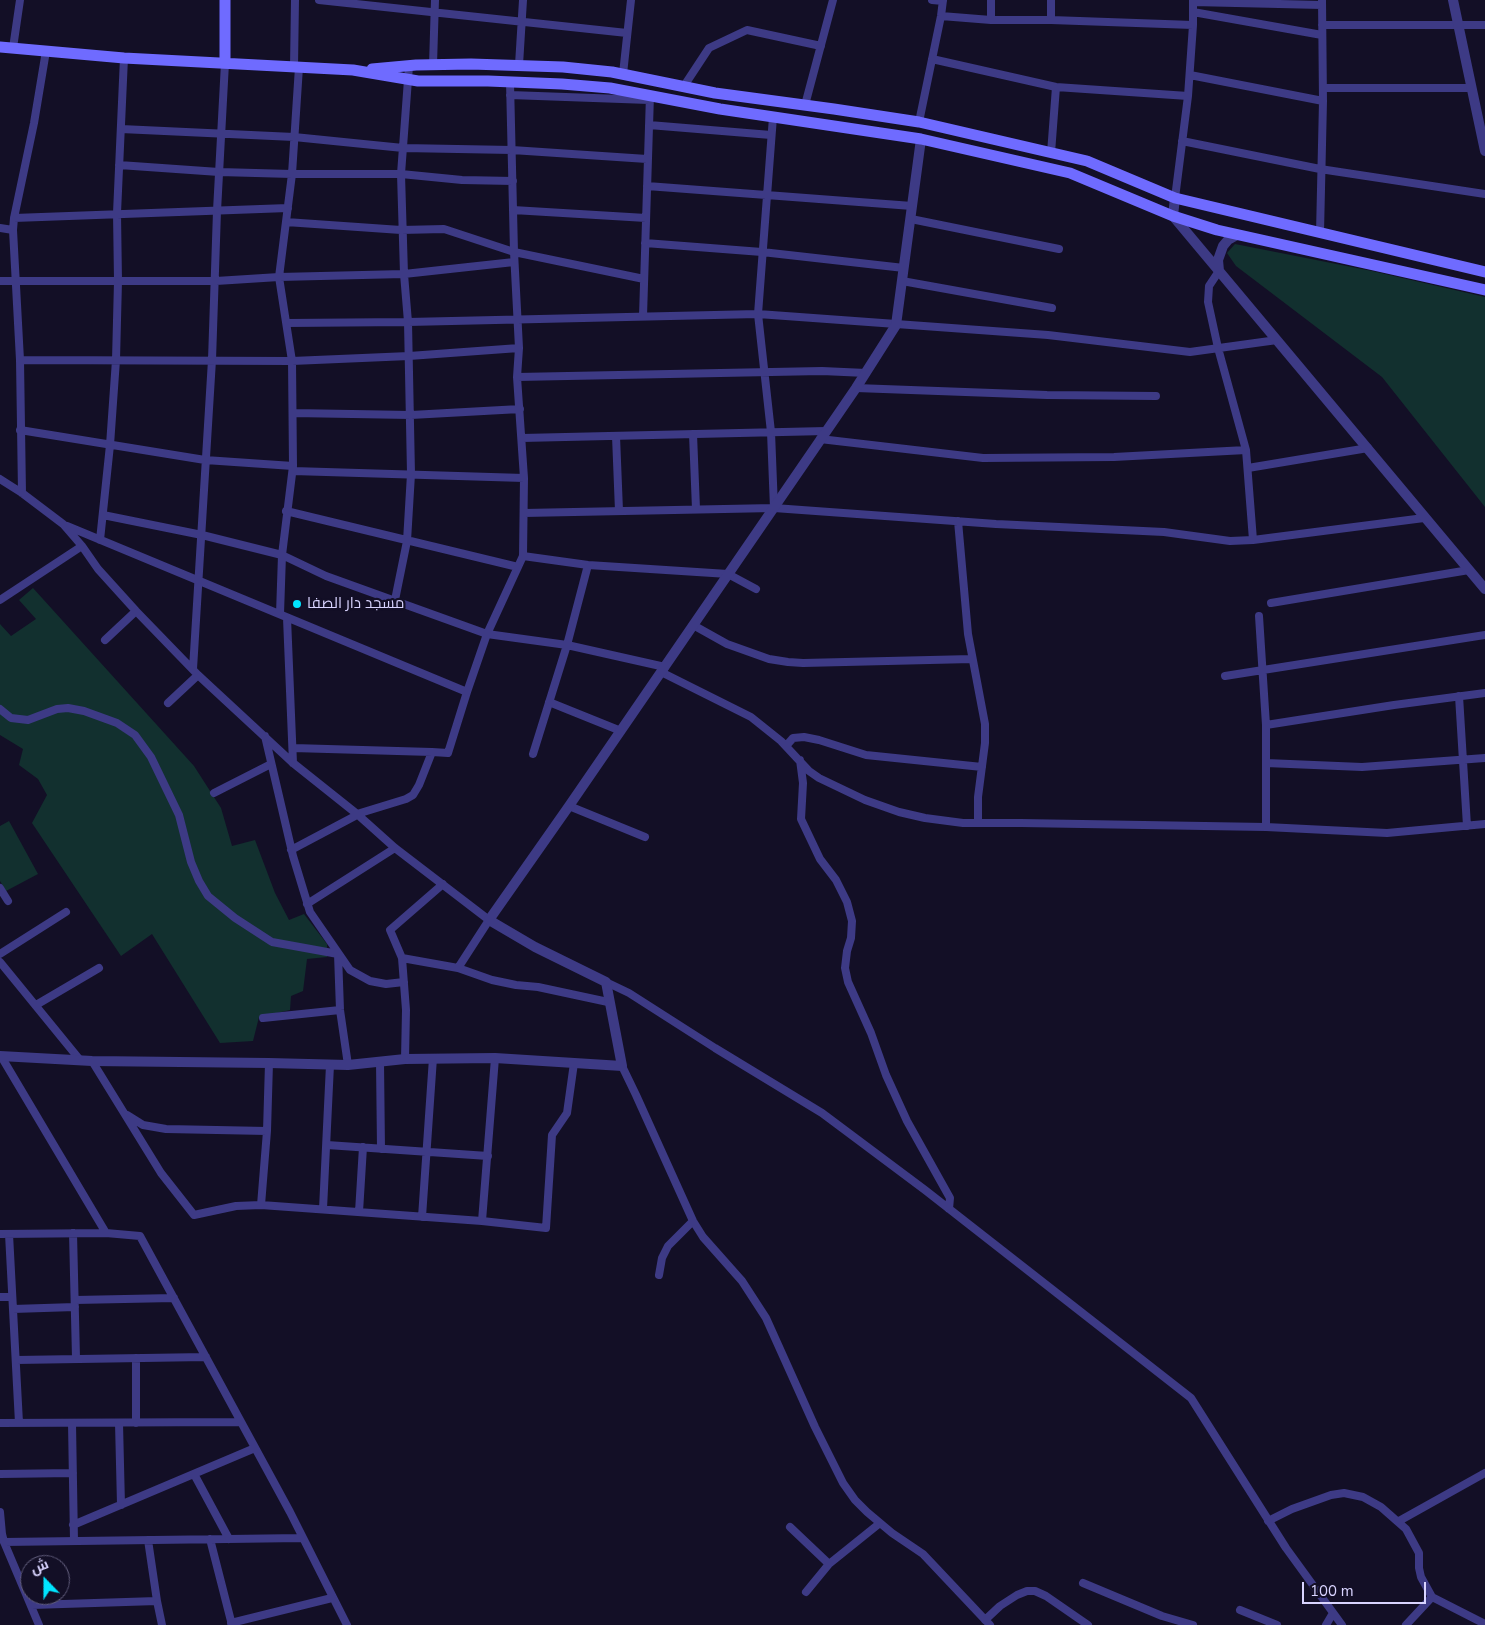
<!DOCTYPE html>
<html>
<head>
<meta charset="utf-8">
<style>
  body { margin:0 }
  #map { position:relative; width:1485px; height:1625px; overflow:hidden; background:#130f26; font-family:"Nunito Sans",Cairo,sans-serif }
  canvas { display:block }
  .north { position:absolute; left:20px; top:1555px; width:50px; height:50px; box-sizing:border-box; background:#130f26; border:1px solid #625e7d; border-radius:50%; rotate:338deg; font-size:14px; font-weight:700; line-height:20px; text-align:center; color:#d9d4ff }
  .north::after { content:''; display:block; margin:auto; width:18px; height:22px; background:#00e5ff; clip-path:polygon(50% 0,100% 100%,50% 72%,0 100%) }
  .scale { position:absolute; left:1302px; top:1582px; width:124px; height:22px; box-sizing:border-box; border:2px solid #d9d4ff; border-top:0; padding-left:6px; font-size:15px; line-height:18px; white-space:nowrap; color:#d9d4ff; -webkit-text-stroke:4px #130f26; paint-order:stroke }
</style>
</head>
<body>
<div id="map">
<canvas width="1485" height="1625"></canvas>
<div class="north">ش</div>
<div class="scale">100 m</div>
</div>
<script>
const ctx = document.querySelector('canvas').getContext('2d');
ctx.lineJoin = 'round';
function fillPath(path, color) { ctx.fillStyle = color; ctx.fill(path, 'evenodd'); }
const toPath = rows => new Path2D(rows.map(r => 'M' + r).join(''));
function strokePath(path, color, width, dash) { ctx.strokeStyle = color; ctx.lineWidth = width; ctx.lineCap = dash ? 'butt' : 'round'; ctx.setLineDash(dash || []); ctx.stroke(path); }
function write(font, color, halo, rows, align = 'center') {
  ctx.font = font + ' "Nunito Sans",Cairo,sans-serif'; ctx.lineWidth = 4.5; ctx.setLineDash([]); ctx.textBaseline = 'middle'; ctx.strokeStyle = halo; ctx.fillStyle = color; for (const [text, x, y, turn = 0] of rows) {
    ctx.save(); ctx.translate(x, y); ctx.rotate((+turn || 0) * Math.PI / 180); ctx.textAlign = isNaN(turn) ? turn : align; if (halo) ctx.strokeText(text, 0, 0); ctx.fillText(text, 0, 0); ctx.restore();
  }
}
fillPath(toPath([
  [1235,244,1372,271,1485,297,1485,507,1382,377,1236,266,1227,253],
  [33,588,194,766,221,808,232,846,255,840,275,893,289,920,304,914,327,944,327,957,307,959,303,991,291,996,290,1010,259,1017,253,1041,220,1043,152,934,121,956,32,823,47,795,38,779,19,765,23,749,0,735,0,624,11,636,36,619,19,600],
  [9,821,38,874,6,891,0,881,0,826]
]), '#12302f');
strokePath(toPath([
  [319,0,627,33],
  [932,0,943,1],
  [991,0,991,20],
  [1193,2,1322,5],
  [1193,12,1322,35],
  [941,16,991,20,1051,20,1193,25],
  [1051,20,1051,0],
  [1322,25,1485,25],
  [13,48,20,0],
  [932,59,1056,87,1188,96],
  [433,65,435,0],
  [519,65,523,0],
  [294,67,295,0],
  [623,74,631,0],
  [1190,75,1323,101],
  [684,86,709,48,747,30,821,46],
  [1323,88,1471,88],
  [510,95,649,100],
  [805,105,833,0],
  [773,117,758,314,771,432,774,508],
  [919,122,941,16,943,0],
  [649,125,771,135],
  [121,129,294,137,403,148,512,150,647,159],
  [1182,141,1320,169,1485,194],
  [1051,153,1056,87],
  [119,165,219,172,292,174,401,174,462,180,513,181],
  [647,186,912,206],
  [1175,198,1188,96,1193,25,1193,0],
  [513,210,646,218],
  [14,218,288,208],
  [911,219,1059,249],
  [286,222,401,230,444,229,514,252,644,279],
  [0,228,13,230],
  [1320,233,1323,101,1322,0],
  [645,243,762,252,904,268],
  [1219,271,1209,286,1208,302,1218,348,1246,450,1253,540],
  [0,281,216,281,279,277,404,274,514,262],
  [902,281,1052,308],
  [643,316,650,95],
  [287,323,408,322,758,314,1048,335,1190,352,1277,340],
  [20,360,292,361,409,356,519,348],
  [517,377,822,371,866,373],
  [856,388,1047,395,1156,396],
  [293,413,411,415,520,409],
  [20,430,205,460,293,466],
  [693,434,696,509],
  [616,436,619,511],
  [522,438,826,431],
  [820,439,983,458,1114,457,1246,450],
  [1248,468,1368,448],
  [293,471,524,478],
  [0,479,22,493,63,524,82,546,98,569,136,611,198,675,293,763,357,814,395,848,489,920,458,968],
  [22,493,20,360,13,230,14,218,34,123,46,51],
  [286,511,518,567],
  [524,513,774,508,996,524,1164,532,1230,541,1253,540,1424,518],
  [103,515,202,535,282,555,326,576,487,634,567,645,665,667],
  [958,521,968,634,985,724,985,743,978,797,978,823],
  [67,526,467,692],
  [100,540,110,445,116,360,118,281,117,213,124,58],
  [523,556,588,565,728,574,756,589],
  [0,600,82,546],
  [395,600,407,541,411,474,408,322,404,274,401,174,409,66],
  [1271,603,1469,570],
  [280,614,282,555,293,466,292,361,279,277,292,174,299,67],
  [1259,616,1266,725,1266,827],
  [287,618,293,763],
  [693,625,727,644,769,659,788,662,803,663,972,659],
  [105,640,136,611],
  [193,669,212,360,217,211,225,63],
  [661,672,751,717,781,741,809,771,819,778,865,800,899,812,925,818,963,823,1021,823,1266,827,1387,833,1485,824],
  [1225,676,1485,635],
  [1459,696,1467,826],
  [549,702,621,731],
  [168,703,198,675],
  [0,709,11,718,28,720,57,709,68,708,84,711,117,723,135,735,151,757,179,815,191,862,199,881,208,896,235,918,272,942,338,954,340,1010,348,1065],
  [1266,725,1394,705,1485,693],
  [265,736,293,856,310,912,350,970,370,981,386,984,404,982],
  [786,746,793,738,804,737,819,740,866,755,982,767],
  [293,748,432,752],
  [533,754,567,645,588,565],
  [800,760,803,783,801,819,820,859,836,880,847,902,852,921,851,938,847,951,845,968,848,982,871,1033,886,1075,907,1121,950,1198,949,1209],
  [1266,763,1362,767,1485,758],
  [214,793,271,764],
  [569,806,645,837],
  [357,814,406,799,413,795,419,785,432,752,448,753,467,692,487,634,523,556,524,478,517,377,519,348,514,252,510,82],
  [291,850,357,815],
  [0,888,8,901],
  [307,904,395,848],
  [0,954,66,912],
  [402,958,390,930,443,884],
  [0,962,80,1060],
  [606,982,629,993,715,1048,822,1113,925,1190,1191,1398,1286,1548,1342,1625],
  [36,1005,99,968],
  [263,1018,340,1010],
  [1,1056,106,1233],
  [405,1059,406,1010,402,958,458,968,492,980,516,985,538,987,608,1002],
  [92,1061,161,1173,194,1215,236,1206,261,1205,482,1221,546,1228,552,1135,567,1113,574,1063],
  [380,1062,381,1149],
  [622,1066,636,1095,693,1221,703,1237,742,1281,766,1318,815,1427,843,1483,855,1500,867,1512,892,1533,923,1554,990,1625],
  [127,1115,143,1125,166,1129,267,1131],
  [327,1145,488,1156],
  [261,1205,267,1131,269,1063],
  [323,1209,330,1065],
  [359,1212,363,1147],
  [422,1217,433,1058],
  [482,1221,495,1058],
  [73,1233,76,1358],
  [0,1234,106,1233,140,1236,290,1512,347,1625],
  [9,1234,19,1423],
  [659,1275,662,1258,668,1246,693,1221],
  [0,1297,12,1297],
  [75,1300,174,1298],
  [13,1309,75,1307],
  [136,1358,136,1423],
  [16,1360,206,1357],
  [0,1423,241,1422],
  [72,1423,74,1541],
  [119,1423,121,1505],
  [0,1474,73,1473],
  [194,1474,229,1539],
  [0,1512,2,1534,4,1542,39,1625],
  [1268,1521,1292,1509,1331,1495,1344,1493,1363,1497,1381,1507,1406,1529,1419,1553,1419,1568,1421,1577,1432,1597,1485,1624],
  [1399,1521,1485,1473],
  [73,1525,255,1448],
  [790,1527,829,1564],
  [210,1539,232,1625],
  [148,1540,157,1601,162,1625],
  [4,1542,302,1538],
  [1083,1583,1162,1616,1193,1625],
  [806,1592,829,1564,880,1523],
  [32,1605,157,1601],
  [1240,1610,1277,1625],
  [985,1620,1000,1606,1017,1595,1027,1591,1035,1591,1046,1596,1088,1625],
  [231,1623,332,1598],
  [1326,1625,1333,1613],
  [1406,1625,1432,1597]
]), '#3d3a85', 8);
strokePath(toPath([
  [1453,0,1485,151],
  [1175,198,1173,216,1485,589],
  [1219,271,1218,260,1223,246,1228,240,1237,235],
  [0,1056,92,1061,269,1063,348,1065,405,1059,495,1058,622,1066,606,982,535,947,489,920,569,806,856,388,896,325,921,139]
]), '#3d3a85', 10);
strokePath(toPath([
  [225,0,225,63],
  [0,47,124,58,353,70,418,81,488,81,562,84,610,88,720,109,921,139,1070,173,1173,216,1217,230,1485,290],
  [372,69,416,65,471,64,563,67,612,72,715,93,834,109,919,122,1087,161,1175,198,1485,272]
]), '#6f6bff', 11);
for (const [x, y, r, color] of [
  [297,604,5,"#00e5ff"]
]) { const dot = new Path2D(); dot.arc(x, y, r, 0, 2 * Math.PI); ctx.fillStyle = color; ctx.fill(dot); strokePath(dot, '#130f26', 2); }
write('15px', '#d9d4ff', '#130f26', [
  ["مسجد دار الصفا",307,604]
], 'left');
</script>
</body>
</html>
